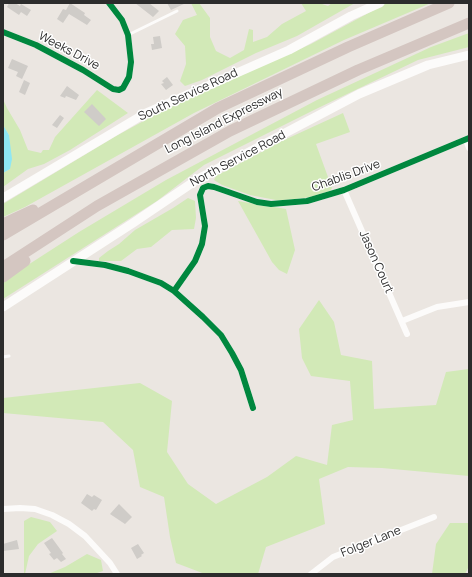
<!DOCTYPE html>
<html>
<head>
<meta charset="utf-8">
<style>
  body { margin:0 }
  #map { position:relative; width:472px; height:577px; overflow:hidden; background:#ebe6e1; font-family:Manrope,sans-serif }
  canvas { display:block }
  .frame { position:absolute; inset:0; border:4px solid #2c2c2c; pointer-events:none }
</style>
</head>
<body>
<div id="map">
<canvas width="472" height="577"></canvas>
<div class="frame"></div>
</div>
<script>
const ctx = document.querySelector('canvas').getContext('2d');
ctx.lineJoin = 'round';
function fillPath(path, color) { ctx.fillStyle = color; ctx.fill(path, 'evenodd'); }
const toPath = rows => new Path2D(rows.map(r => 'M' + r).join(''));
function strokePath(path, color, width, dash) { ctx.strokeStyle = color; ctx.lineWidth = width; ctx.lineCap = dash ? 'butt' : 'round'; ctx.setLineDash(dash || []); ctx.stroke(path); }
function write(font, color, halo, rows, align = 'center') {
  ctx.font = font + ' Manrope,sans-serif'; ctx.lineWidth = 3; ctx.setLineDash([]); ctx.textBaseline = 'middle'; ctx.strokeStyle = halo; ctx.fillStyle = color; for (const [text, x, y, turn = 0] of rows) {
    ctx.save(); ctx.translate(x, y); ctx.rotate((+turn || 0) * Math.PI / 180); ctx.textAlign = isNaN(turn) ? turn : align; if (halo) ctx.strokeText(text, 0, 0); ctx.fillText(text, 0, 0); ctx.restore();
  }
}
fillPath(toPath([
  [191,3,199,3,210,18,210,37,216,51,230,58,244,50,249,29,253,30,253,42,267,37,282,24,306,11,301,3,319,3,328,6,332,3,355,3,297,36,256,53,202,80,185,86,180,81,186,64,185,46,175,34,183,20,197,15],
  [387,3,431,3,344,40,194,113,25,207,3,217,3,204,116,136,162,111,311,44],
  [469,33,469,47,418,60,316,109,204,165,157,201,3,299,3,281,79,232,166,180,317,100,431,47],
  [97,90,128,113,70,150,44,164,28,169,3,187,3,173,10,169,9,135,3,125,3,99,7,108,20,130,28,150,41,153,43,150,49,150,55,137],
  [343,113,350,132,316,144,332,188,329,193,318,196,281,201,250,195,222,185,214,180,216,176,282,141],
  [188,198,195,201,196,218,194,229,172,230,151,247,137,249,121,261,99,261,99,258,108,251,119,244,135,230,173,208],
  [238,201,286,209,295,250,287,274,279,270,272,262],
  [319,300,334,322,341,355,372,361,374,409,436,405,446,372,469,369,469,476,382,468,348,467,319,479,325,524,266,547,258,574,205,574,176,563,170,537,164,497,140,487,133,450,103,422,3,413,3,398,140,383,172,401,167,452,188,484,216,504,267,477,296,456,327,465,332,425,353,420,350,381,311,376,302,358,299,329],
  [31,517,50,522,57,531,38,544,29,556,25,574,24,574,24,521],
  [450,523,469,523,469,566,465,574,432,574,436,544],
  [87,554,101,560,103,571,94,574,48,574,65,567]
]), '#d2e9b7');
fillPath(toPath([
  [3,125,9,135,12,159,10,169,3,173]
]), '#8ee7f4');
fillPath(toPath([
  [9,3,15,3,20,6,21,4,31,10,27,16,21,12,19,15,7,7],
  [70,3,85,13,84,15,91,20,87,25,69,14,63,23,57,19,63,9,66,10],
  [135,3,149,3,159,11,153,17],
  [167,3,186,3,171,10],
  [160,36,162,48,152,50,151,44,154,44,153,37],
  [12,59,28,66,22,79,16,76,18,72,8,68],
  [167,77,173,85,166,90,161,84,164,83,162,81],
  [24,80,30,83,25,95,19,92],
  [67,86,79,95,76,100,66,96,65,98,60,96],
  [92,104,106,119,99,126,84,112],
  [60,115,64,118,57,128,52,125],
  [87,494,92,497,94,495,102,500,96,510,94,509,92,511,81,503],
  [119,504,132,517,125,524,110,514],
  [52,538,63,553,62,554,66,559,61,562,57,558,54,560,49,554,51,553,44,543],
  [17,540,19,549,3,551,3,544],
  [138,544,144,553,141,555,142,556,137,559,131,548]
]), '#cfccc8');
strokePath(toPath([
  [128,35,177,11],
  [3,357,9,356]
]), '#fcfbfa', 3);
strokePath(toPath([
  [3,32,36,45,83,70,113,89,119,90,123,88,129,77,131,62,128,35,122,20,109,3],
  [466,140,469,148],
  [344,190,407,334],
  [73,261,105,265,128,271,161,283,174,291,203,317,221,335,232,353,241,370,253,408],
  [174,291,195,261,202,244,205,226,200,195,203,188,208,186,214,187,257,202,271,204,307,201,344,190,469,138],
  [402,321,437,307,469,302],
  [3,509,20,508,35,509,52,515,69,524,85,536,110,563,117,574],
  [311,574,333,557,434,517]
]), '#fcfbfa', 6);
strokePath(toPath([
  [3,198,146,113,289,50,351,16,380,3],
  [3,307,133,223,198,179,359,94,428,65,469,55]
]), '#fcfbfa', 9);
strokePath(toPath([
  [3,224,33,210],
  [3,235,218,108,348,47,449,3],
  [3,267,97,206,230,131,358,70,469,23],
  [3,277,25,261]
]), '#d4c6c1', 11);
strokePath(toPath([
  [3,32,36,45,83,70,113,89,119,90,123,88,129,77,131,62,128,35,122,20,109,3],
  [73,261,105,265,128,271,161,283,174,291,203,317,221,335,232,353,241,370,253,408],
  [174,291,195,261,202,244,205,226,200,195,203,188,208,186,214,187,257,202,271,204,307,201,344,190,469,138]
]), '#00873e', 6);
write('12px', '#2c2c2c', '#fff', [
  ["Weeks Drive",69,51,28],
  ["South Service Road",188,95,-25],
  ["Long Island Expressway",224,121,-27],
  ["North Service Road",238,159,-28],
  ["Chablis Drive",346,176,-20],
  ["Jason Court",376,262,66],
  ["Folger Lane",371,542,-22]
]);
</script>
</body>
</html>
